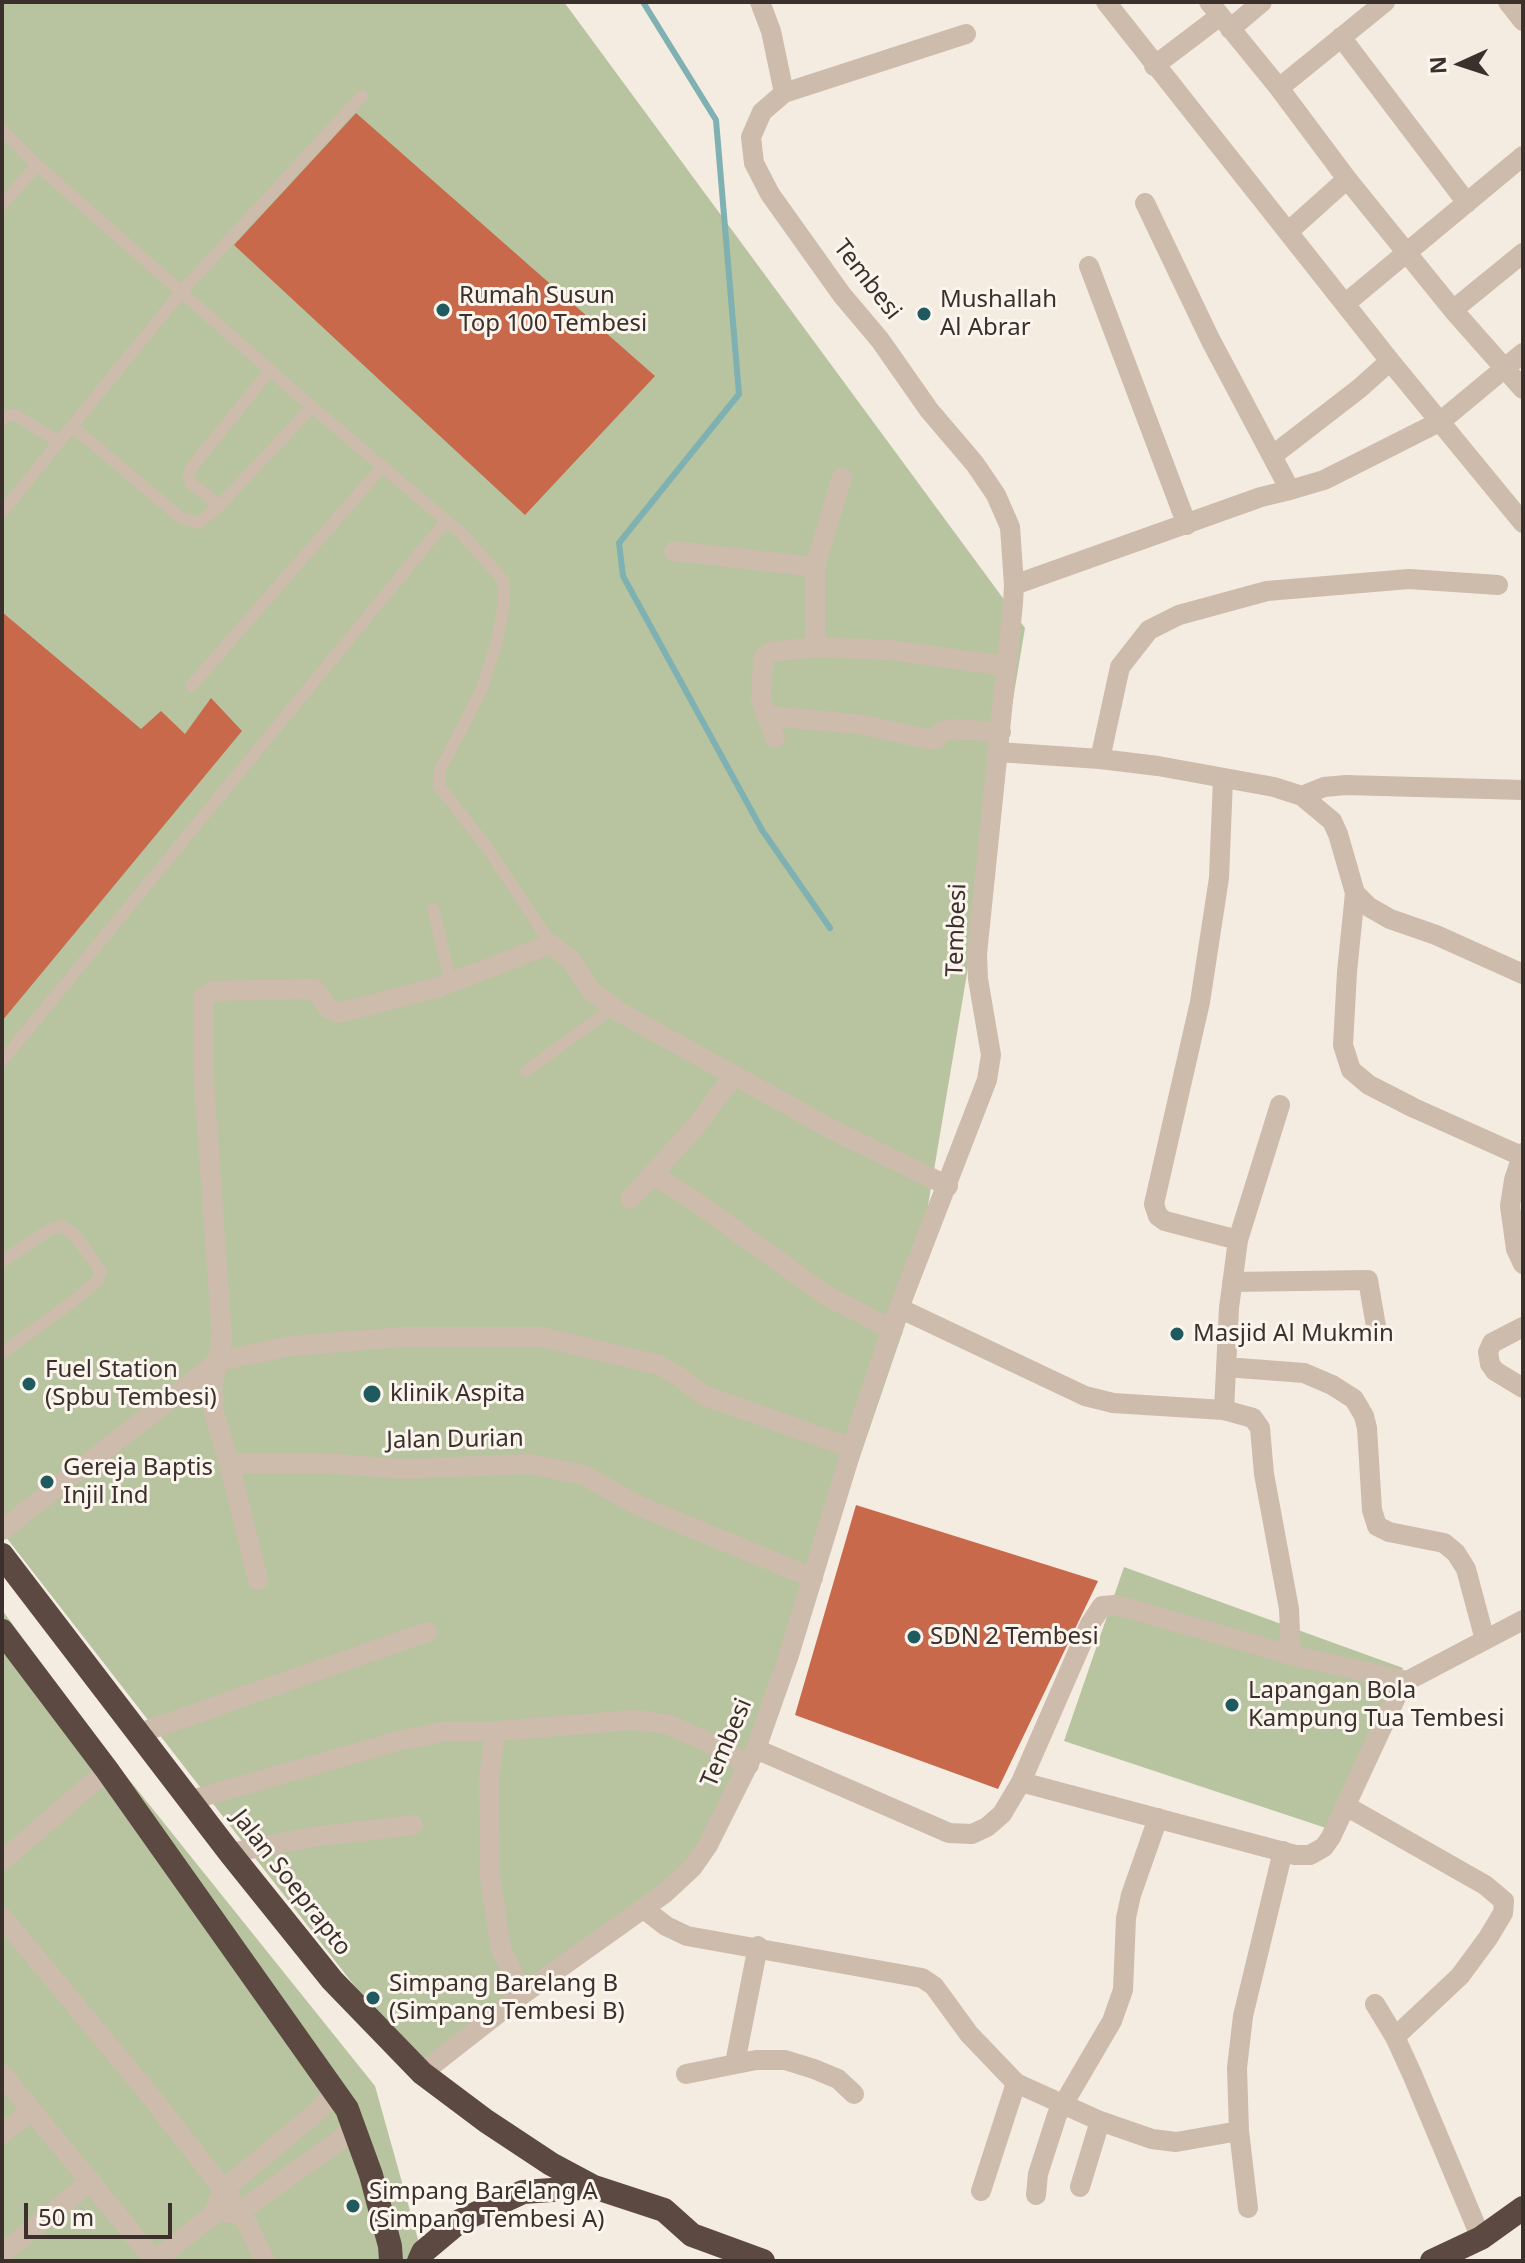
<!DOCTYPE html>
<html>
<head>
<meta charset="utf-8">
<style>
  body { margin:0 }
  #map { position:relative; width:1525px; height:2263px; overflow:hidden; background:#f4ebe1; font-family:"Noto Sans",sans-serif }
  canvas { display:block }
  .frame { position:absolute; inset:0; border:4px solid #3b302b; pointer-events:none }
  .north { position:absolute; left:1421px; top:24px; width:80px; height:80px; -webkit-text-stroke:6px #fbf5ee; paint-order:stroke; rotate:267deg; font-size:22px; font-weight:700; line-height:32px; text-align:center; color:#3b302b }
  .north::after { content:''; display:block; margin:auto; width:28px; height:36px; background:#3b302b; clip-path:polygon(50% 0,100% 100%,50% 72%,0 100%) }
  .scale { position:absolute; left:24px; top:2203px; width:148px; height:36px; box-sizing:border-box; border:4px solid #3b302b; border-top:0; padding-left:10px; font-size:24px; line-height:28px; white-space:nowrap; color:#3b302b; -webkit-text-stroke:6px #fbf5ee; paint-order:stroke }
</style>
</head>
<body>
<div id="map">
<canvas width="1525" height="2263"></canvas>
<div class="frame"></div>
<div class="north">N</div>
<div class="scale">50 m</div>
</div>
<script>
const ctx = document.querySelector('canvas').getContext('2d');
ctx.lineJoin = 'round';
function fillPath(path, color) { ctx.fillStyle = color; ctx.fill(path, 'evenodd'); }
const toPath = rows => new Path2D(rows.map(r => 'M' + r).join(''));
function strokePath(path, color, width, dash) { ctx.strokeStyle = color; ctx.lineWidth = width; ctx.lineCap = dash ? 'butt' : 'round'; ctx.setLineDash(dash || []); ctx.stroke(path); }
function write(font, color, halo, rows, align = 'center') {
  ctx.font = font + ' "Noto Sans",sans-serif'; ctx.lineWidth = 6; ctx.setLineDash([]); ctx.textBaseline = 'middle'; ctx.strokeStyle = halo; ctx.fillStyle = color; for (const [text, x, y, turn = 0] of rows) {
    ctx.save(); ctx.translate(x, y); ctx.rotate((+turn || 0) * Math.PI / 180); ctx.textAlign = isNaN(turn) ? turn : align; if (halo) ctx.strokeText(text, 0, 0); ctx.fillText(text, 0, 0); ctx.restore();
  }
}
fillPath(toPath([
  [2,2,564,2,1025,628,911,1307,763,1741,691,1866,419,2069,2,1532],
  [1124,1567,1403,1668,1332,1830,1064,1741],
  [2,1610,115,1762,375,2086,424,2261,2,2261]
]), '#b8c4a0');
strokePath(toPath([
  [643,2,716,120,739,394,619,543,623,576,762,830,830,928]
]), '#7fb0b2', 6);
fillPath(toPath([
  [356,113,655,376,525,515,234,245],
  [2,612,141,729,161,711,185,734,211,698,242,731,2,1021],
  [856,1505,1098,1581,998,1789,795,1715]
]), '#c8694b');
strokePath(toPath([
  [2,130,37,165,312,407,462,534,498,574,503,581,504,602,498,638,481,691,440,770,439,786,486,846,551,944],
  [2,205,37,165],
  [271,369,191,468,189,475,191,484,206,494,218,507,312,407],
  [2,419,8,415,17,416,59,442],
  [72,426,181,518,198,523,218,507],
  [2,512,182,291,362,96],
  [191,686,383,466],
  [433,909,451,983],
  [2,1061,446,521],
  [526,1071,614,1007],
  [2,1261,51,1229,62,1226,75,1235,101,1272,98,1280,76,1299,2,1353]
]), '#cdbbac', 12);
strokePath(toPath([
  [760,2,771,31,784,93],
  [1106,2,1390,361,1523,523],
  [1209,2,1279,88,1347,179,1453,310,1523,389],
  [1508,2,1523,21],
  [1230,29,1262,2],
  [1341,37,1467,203],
  [1154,66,1220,16],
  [1279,88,1385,2],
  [1145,203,1210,339,1272,456],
  [1289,231,1347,179],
  [1089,266,1187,525],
  [1346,303,1523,156],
  [1453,310,1523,253],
  [1290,490,1324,480,1441,421,1523,353],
  [674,551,815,567],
  [1014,585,1261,497,1290,490,1272,456,1360,388,1390,361],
  [815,647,815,567,842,477],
  [767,716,858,724,928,739,936,739,942,731,952,729,1001,732],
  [775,738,761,700,763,659,771,652,815,647,890,650,1006,666],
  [998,752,1100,759,1158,766,1274,787,1302,796,1332,821,1338,834,1355,893,1369,907,1390,919,1436,935,1523,974],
  [1100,759,1120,667,1149,630,1179,615,1267,591,1409,579,1498,585],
  [1302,796,1324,787,1346,785,1523,790],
  [1355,893,1347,972,1343,1045,1351,1070,1369,1085,1414,1108,1521,1156],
  [1523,1153,1514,1180,1510,1206,1516,1249,1523,1264],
  [653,1175,689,1197,827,1296,893,1330],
  [630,1199,696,1126,734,1075],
  [1238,1240,1280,1105],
  [1232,1282,1368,1280,1377,1332],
  [899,1308,1085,1396,1113,1403,1224,1410,1229,1308,1238,1240,1165,1221,1158,1216,1154,1204,1200,1002,1219,878,1223,779],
  [1523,1327,1492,1343,1488,1352,1490,1364,1495,1371,1523,1388],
  [1226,1367,1304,1373,1332,1385,1354,1399,1364,1416,1367,1428,1372,1510,1377,1526,1389,1532,1444,1543,1456,1553,1466,1569,1485,1640],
  [1224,1410,1253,1418,1260,1428,1264,1474,1289,1609,1291,1655,1407,1681],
  [229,1463,258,1580],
  [2,1530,219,1361,290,1346,405,1337,542,1337,659,1365,680,1377,703,1395,852,1448],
  [813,1578,637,1505,584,1475,529,1464,404,1469,337,1464,229,1463,214,1412,212,1388,222,1338,204,1082,203,997,214,991,314,989,329,1009,339,1013,439,987,551,944,572,961,591,991,621,1013,835,1131,948,1186],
  [496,1731,489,1776,490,1877,501,1949,523,1994],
  [140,1733,427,1632],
  [756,1749,949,1833,972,1834,987,1827,1002,1814,1021,1782,1295,1855,1310,1855,1324,1847,1331,1837,1398,1693,1407,1681,1523,1620],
  [1021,1782,1090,1624,1102,1606,1115,1605,1131,1609,1291,1655],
  [191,1800,398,1741,446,1731,496,1731,634,1720,666,1724,706,1741,749,1765],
  [1346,1806,1485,1885,1504,1901,1503,1913,1488,1938,1460,1976,1395,2037],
  [230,1853,312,1837,413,1825],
  [2,1861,107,1770],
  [644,1909,666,1926,687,1936,922,1978,934,1986,969,2034,1016,2083,1100,2121,1152,2139,1176,2142,1239,2131],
  [2,1917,149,2094,233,2202,249,2227,265,2261],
  [1375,2004,1395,2037,1412,2074,1481,2238],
  [735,2063,758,1946],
  [422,2073,523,1994,665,1893,692,1868,708,1845,756,1749,788,1658,852,1448,899,1308,987,1080,991,1055,978,979,977,954,1013,603,1014,585,1010,527,996,495,975,464,929,410,880,340,842,295,770,194,754,163,751,137,762,112,784,93,966,34],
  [2,2074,155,2261],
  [686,2074,756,2060,785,2060,814,2069,838,2079,854,2094],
  [2,2134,31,2111],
  [1080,2187,1100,2121],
  [981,2191,1016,2083],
  [1036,2195,1038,2174,1057,2115,1112,2021,1123,1990,1126,1918,1131,1895,1158,1818],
  [1248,2208,1239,2131,1237,2068,1243,2016,1283,1851],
  [229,2213,239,2212,340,2140,354,2125],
  [2,2254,91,2181],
  [154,2261,213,2215,223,2190,319,2110,335,2090]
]), '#cdbbac', 20);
strokePath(toPath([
  [2,1555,230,1853,332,1980,422,2073,486,2121,551,2164,594,2187],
  [2,1631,107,1770,347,2109,371,2175,390,2246,391,2261],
  [419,2261,423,2252,460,2221,523,2192,594,2187,664,2210,692,2235,763,2261],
  [1432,2261,1481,2238,1523,2208]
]), '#5c4a42', 24);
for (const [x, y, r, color] of [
  [443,310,8,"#1f5a5e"],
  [924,314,8,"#1f5a5e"],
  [1177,1334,8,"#1f5a5e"],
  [29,1384,8,"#1f5a5e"],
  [372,1394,10,"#1f5a5e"],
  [47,1482,8,"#1f5a5e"],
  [914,1637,8,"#1f5a5e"],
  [1232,1705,8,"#1f5a5e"],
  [373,1998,8,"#1f5a5e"],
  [353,2206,8,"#1f5a5e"]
]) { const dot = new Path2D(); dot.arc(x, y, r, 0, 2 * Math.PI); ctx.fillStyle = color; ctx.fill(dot); strokePath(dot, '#fbf5ee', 3); }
write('24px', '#3b302b', '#fbf5ee', [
  ["Tembesi",867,280,52],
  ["Tembesi",957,930,-88],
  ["Jalan Durian",455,1440,-1],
  ["Tembesi",727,1743,-67],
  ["Jalan Soeprapto",291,1883,52]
]);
write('24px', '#3b302b', '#fbf5ee', [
  ["Rumah Susun",459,296],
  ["Top 100 Tembesi",459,324],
  ["Mushallah",940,300],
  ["Al Abrar",940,328],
  ["Masjid Al Mukmin",1193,1334],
  ["Fuel Station",45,1370],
  ["(Spbu Tembesi)",45,1398],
  ["klinik Aspita",390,1394],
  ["Gereja Baptis",63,1468],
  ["Injil Ind",63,1496],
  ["SDN 2 Tembesi",930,1637],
  ["Lapangan Bola",1248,1691],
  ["Kampung Tua Tembesi",1248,1719],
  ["Simpang Barelang B",389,1984],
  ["(Simpang Tembesi B)",389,2012],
  ["Simpang Barelang A",369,2192],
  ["(Simpang Tembesi A)",369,2220]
], 'left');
</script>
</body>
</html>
